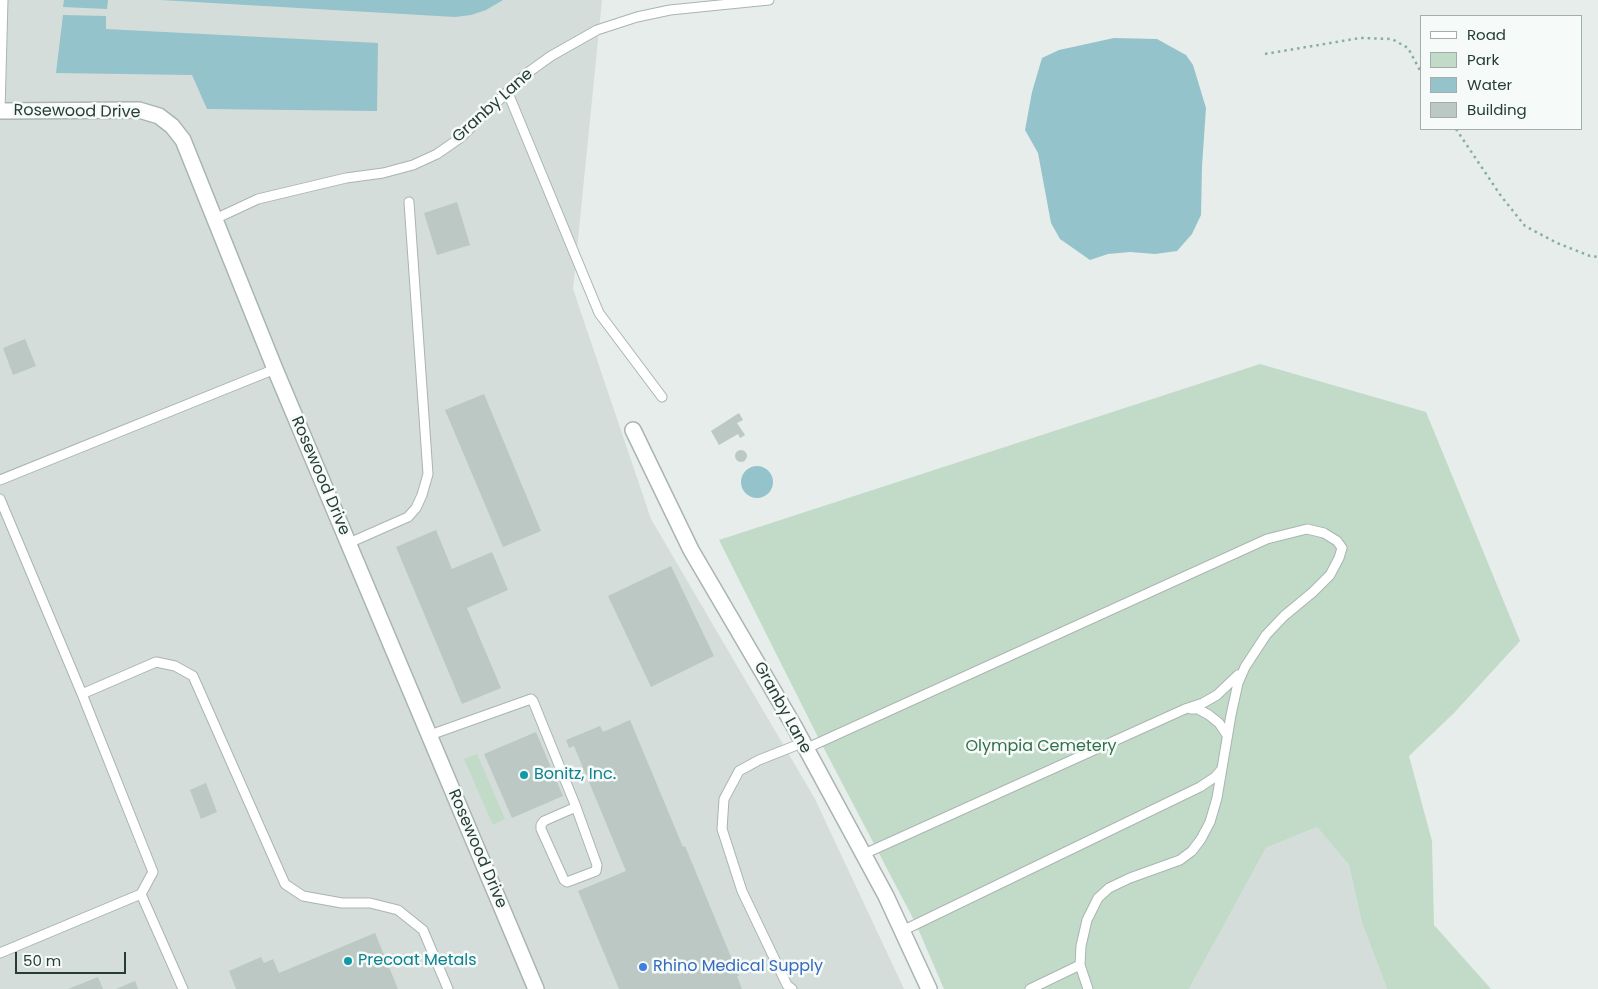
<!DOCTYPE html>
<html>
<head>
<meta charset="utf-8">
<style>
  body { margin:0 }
  #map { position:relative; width:1598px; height:989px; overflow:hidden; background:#e6edea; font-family:Poppins,sans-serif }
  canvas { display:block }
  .legend { position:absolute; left:1420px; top:15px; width:162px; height:115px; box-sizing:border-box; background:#f6faf8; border:1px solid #a3aeab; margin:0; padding:6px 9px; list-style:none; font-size:15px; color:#263d37 }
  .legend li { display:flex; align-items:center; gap:10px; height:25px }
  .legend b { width:25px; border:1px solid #a3aeab }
  .scale { position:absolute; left:15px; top:952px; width:111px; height:22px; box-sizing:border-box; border:2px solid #263d37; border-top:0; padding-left:6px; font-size:15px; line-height:18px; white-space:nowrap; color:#263d37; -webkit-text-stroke:4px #f6faf8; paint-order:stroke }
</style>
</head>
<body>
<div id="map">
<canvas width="1598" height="989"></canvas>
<ul class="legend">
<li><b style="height:6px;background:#fff"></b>Road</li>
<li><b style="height:14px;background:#c1dbc8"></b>Park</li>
<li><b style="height:14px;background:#94c3cb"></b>Water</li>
<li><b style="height:14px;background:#bbc8c3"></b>Building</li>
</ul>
<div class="scale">50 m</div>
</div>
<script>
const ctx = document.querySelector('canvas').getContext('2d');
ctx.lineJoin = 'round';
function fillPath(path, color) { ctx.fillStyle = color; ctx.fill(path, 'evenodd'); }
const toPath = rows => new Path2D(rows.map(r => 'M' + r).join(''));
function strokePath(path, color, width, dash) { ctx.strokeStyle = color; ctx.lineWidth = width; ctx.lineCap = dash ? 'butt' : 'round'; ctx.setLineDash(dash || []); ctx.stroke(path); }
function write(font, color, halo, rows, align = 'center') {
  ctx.font = font + ' Poppins,sans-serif'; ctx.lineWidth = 5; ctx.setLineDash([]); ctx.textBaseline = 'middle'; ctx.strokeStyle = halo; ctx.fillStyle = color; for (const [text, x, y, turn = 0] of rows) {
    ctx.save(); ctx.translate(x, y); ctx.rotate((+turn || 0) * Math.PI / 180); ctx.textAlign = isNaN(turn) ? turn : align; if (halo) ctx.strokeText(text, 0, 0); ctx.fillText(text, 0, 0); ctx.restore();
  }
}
fillPath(toPath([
  [0,0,602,0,573,289,651,519,815,799,904,989,0,989],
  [1317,827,1349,865,1362,923,1387,989,1189,989,1266,848]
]), '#d4ddd9');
fillPath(toPath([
  [1260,364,1426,412,1520,641,1454,713,1409,756,1432,841,1434,925,1491,989,1387,989,1362,923,1349,865,1317,827,1266,848,1189,989,944,989,916,924,819,739,719,540],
  [477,754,505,819,493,825,464,759]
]), '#c1dbc8');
fillPath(toPath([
  [64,0,108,0,107,9,63,7],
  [160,0,503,0,486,10,471,15,455,17],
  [63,15,106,16,106,29,378,43,377,111,207,109,192,75,56,73],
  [1114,38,1157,39,1186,55,1193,65,1206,108,1202,166,1201,215,1192,234,1177,251,1155,254,1130,252,1108,254,1090,260,1060,239,1051,223,1038,153,1025,130,1032,92,1042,58,1059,50],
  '741 482a16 16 0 1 1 32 0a16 16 0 1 1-32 0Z'
]), '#94c3cb');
fillPath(toPath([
  [457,202,470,245,437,255,424,213],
  [25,339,36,366,13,375,3,348],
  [484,394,541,531,503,547,445,410],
  [739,413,743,420,737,423,745,435,740,438,738,434,719,445,711,431],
  '735 456a6 6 0 1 1 12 0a6 6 0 1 1-12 0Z',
  [436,530,452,569,492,552,508,590,467,608,501,688,462,704,396,547],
  [671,566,714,656,651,687,608,596],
  [630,720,683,847,685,846,739,976,737,976,742,989,619,989,578,891,626,871,574,746,569,748,566,740,600,726,603,732],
  [536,732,563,796,512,818,484,754],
  [206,783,217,812,201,819,190,790],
  [375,933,398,989,236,989,229,971,261,957,264,963,273,959,279,973],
  [98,977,103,989,68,989],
  [135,981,138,989,116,989]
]), '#bbc8c3');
const lane = toPath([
  [508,93,599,313,662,397],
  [0,111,3,0],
  [215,219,258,199,346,178,383,173,413,165,437,154,460,138,526,74,551,56,597,30,637,17,670,10,769,0],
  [0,480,275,369],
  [0,499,82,694,153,872,141,894,183,989],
  [349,543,408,517,416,508,422,495,428,474,409,202],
  [82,694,156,662,175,666,193,676,285,884,303,896,342,903,370,903,398,910,423,930,448,989],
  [1191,709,1198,709,1209,715,1219,723,1227,735],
  [430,735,531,699,533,701,576,807,597,865,596,871,567,882,564,880,541,829,541,825,544,821,576,807],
  [805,749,1267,539,1307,529,1324,533,1337,541,1342,548,1339,558,1330,575,1313,592,1284,616,1266,635,1245,667,1238,683,1231,715,1217,798,1210,822,1201,839,1192,851,1180,860,1130,878,1109,888,1098,898,1087,920,1081,946,1080,965,1088,989],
  [864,854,1185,709,1203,703,1217,695,1238,675],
  [902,931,1200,787,1215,777,1222,769],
  [0,953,141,894],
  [792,989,787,985,742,891,722,829,724,799,739,771,759,760,802,743],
  [1030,989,1080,965]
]);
const street = toPath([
  [0,111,139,110,159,116,172,126,183,140,275,369,536,989],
  [633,430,691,550,794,726,886,896,929,989]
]);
strokePath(lane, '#a9b5b1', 11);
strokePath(street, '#a9b5b1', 18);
strokePath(toPath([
  [1265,54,1360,38,1392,39,1408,48,1422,74],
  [1456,129,1501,196,1525,226,1557,243,1590,256,1598,257]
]), '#8aada2', 2.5, [2.5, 4]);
strokePath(lane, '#fff', 9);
strokePath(street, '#fff', 15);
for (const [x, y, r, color] of [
  [524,775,5,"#0f9aa8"],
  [348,961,5,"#0f9aa8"],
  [643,967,5,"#3f7fe0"]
]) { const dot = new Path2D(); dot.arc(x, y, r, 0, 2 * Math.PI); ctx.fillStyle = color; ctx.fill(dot); strokePath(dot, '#f6faf8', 2); }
write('16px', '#263d37', '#f6faf8', [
  ["Granby Lane",493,106,-42],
  ["Rosewood Drive",77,112,1],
  ["Rosewood Drive",320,476,67],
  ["Granby Lane",782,708,61],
  ["Rosewood Drive",477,849,67]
]);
write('16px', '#35704c', '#f6faf8', [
  ["Olympia Cemetery",1041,747]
]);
write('16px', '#0d838f', '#f6faf8', [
  ["Bonitz, Inc.",534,775],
  ["Precoat Metals",358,961]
], 'left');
write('16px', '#366cbe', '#f6faf8', [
  ["Rhino Medical Supply",653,967]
], 'left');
</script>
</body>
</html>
